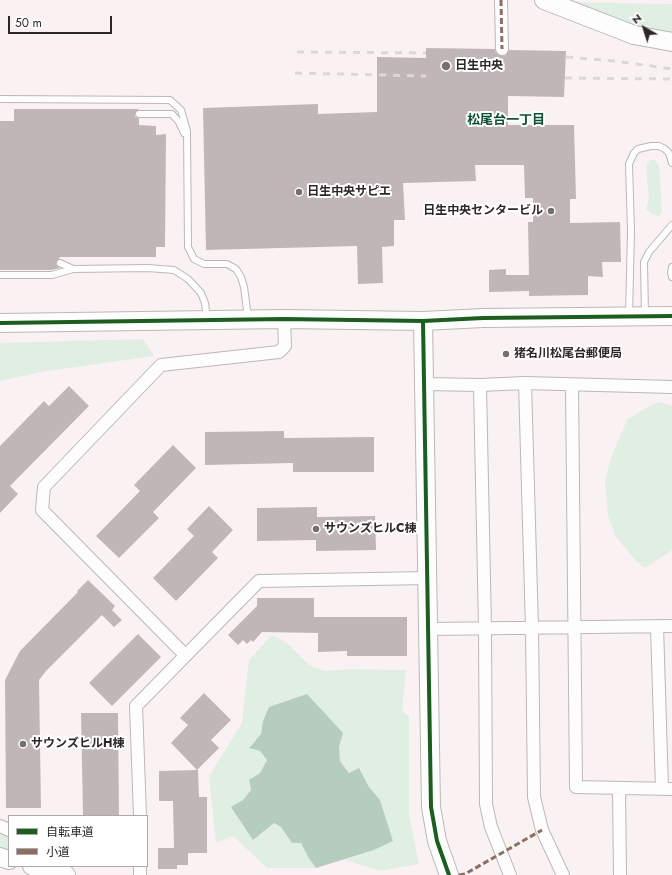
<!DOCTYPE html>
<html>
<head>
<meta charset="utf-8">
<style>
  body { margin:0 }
  #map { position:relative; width:672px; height:875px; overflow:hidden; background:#faf2f2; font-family:Jost,"Noto Sans JP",sans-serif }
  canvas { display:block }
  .legend { position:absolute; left:8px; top:815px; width:140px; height:52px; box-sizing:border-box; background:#fff; border:1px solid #aba9a9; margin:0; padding:5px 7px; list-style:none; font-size:12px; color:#2d2828 }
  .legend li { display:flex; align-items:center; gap:8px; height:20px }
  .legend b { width:20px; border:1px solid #aba9a9 }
  .north { position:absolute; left:624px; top:8px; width:40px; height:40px; -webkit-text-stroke:3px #fff; paint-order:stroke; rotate:321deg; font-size:11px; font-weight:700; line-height:16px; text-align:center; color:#2d2828 }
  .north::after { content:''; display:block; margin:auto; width:14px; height:18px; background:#2d2828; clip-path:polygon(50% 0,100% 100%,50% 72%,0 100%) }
  .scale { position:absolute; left:8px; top:16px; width:104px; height:18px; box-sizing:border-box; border:2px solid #2d2828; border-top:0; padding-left:5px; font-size:12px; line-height:14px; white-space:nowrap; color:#2d2828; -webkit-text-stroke:3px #fff; paint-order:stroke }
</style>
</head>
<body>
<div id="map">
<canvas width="672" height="875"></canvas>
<ul class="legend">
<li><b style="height:5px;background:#1b5e20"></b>自転車道</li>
<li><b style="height:5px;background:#8d6e63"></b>小道</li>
</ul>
<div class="north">N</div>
<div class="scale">50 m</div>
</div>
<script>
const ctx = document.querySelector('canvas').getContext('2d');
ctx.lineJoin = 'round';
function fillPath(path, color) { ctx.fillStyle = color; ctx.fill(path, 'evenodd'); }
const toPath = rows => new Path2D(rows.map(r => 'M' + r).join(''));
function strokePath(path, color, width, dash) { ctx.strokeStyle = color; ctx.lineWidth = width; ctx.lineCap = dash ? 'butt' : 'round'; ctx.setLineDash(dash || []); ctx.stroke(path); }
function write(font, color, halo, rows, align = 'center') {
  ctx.font = font + ' Jost,"Noto Sans JP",sans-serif'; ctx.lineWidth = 4; ctx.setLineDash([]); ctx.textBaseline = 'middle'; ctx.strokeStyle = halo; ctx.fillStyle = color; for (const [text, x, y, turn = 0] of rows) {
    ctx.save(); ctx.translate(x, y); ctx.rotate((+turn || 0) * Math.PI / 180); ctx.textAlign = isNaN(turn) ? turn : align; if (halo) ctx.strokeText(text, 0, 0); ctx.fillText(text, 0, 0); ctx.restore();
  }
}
fillPath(toPath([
  [565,2,672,4,672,34,646,30],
  [650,160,655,160,659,166,662,211,659,216,653,215,646,209,649,200,646,166],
  [143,339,154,356,41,372,0,381,0,343],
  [660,402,672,406,672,550,645,568,636,561,616,537,608,516,605,483,610,460,627,420,651,405],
  [272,635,287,643,309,665,324,671,350,669,406,670,402,710,409,717,409,815,419,864,380,871,345,860,374,850,393,841,380,800,369,787,360,769,349,773,340,761,339,747,343,733,263,721,261,734,249,747,260,751,267,760,260,773,249,780,251,790,243,800,231,807,260,835,265,830,273,823,281,827,285,833,301,843,308,857,316,868,267,868,233,836,216,843,209,776,242,723,249,660],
  [0,834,9,837,9,852,0,850]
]), '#e1eee4');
fillPath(toPath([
  [307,694,343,733,339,747,340,761,349,773,359,768,369,787,380,800,393,841,374,850,316,868,308,857,301,843,292,843,281,827,274,823,253,840,231,807,243,800,251,790,249,780,260,773,267,760,260,751,249,748,261,734,263,721,269,707]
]), '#b5cdbe');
fillPath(toPath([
  [426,48,495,49,496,53,502,56,506,55,509,50,566,51,564,97,508,96,508,125,574,125,576,199,570,199,570,223,620,222,621,262,602,262,603,277,588,276,588,295,529,296,529,291,489,292,489,270,506,269,506,275,529,275,528,222,533,222,533,198,525,198,524,165,475,165,476,181,403,183,405,220,394,220,394,246,382,247,383,283,358,284,357,246,206,250,203,108,318,104,318,114,377,112,377,57,426,58],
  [14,109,139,109,135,114,135,117,139,118,139,125,156,126,156,135,166,134,165,247,156,247,156,257,60,257,56,263,57,266,60,268,51,270,0,270,0,121,14,121],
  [69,386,89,406,10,486,18,494,0,513,0,446,44,401,49,406],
  [284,431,284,438,374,437,374,472,293,472,293,463,205,465,205,432],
  [173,445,196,468,153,512,159,518,119,558,96,536,140,491,134,485],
  [209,506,233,530,212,552,218,558,176,601,153,578,194,536,187,529],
  [317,507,317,517,375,516,376,550,316,551,316,540,257,541,257,508],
  [88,580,115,606,112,610,122,620,114,627,102,615,46,671,39,680,41,808,6,808,5,680,20,651,78,592,77,591],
  [257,598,314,598,314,617,407,617,407,656,347,656,347,651,318,652,318,633,262,632,253,642,251,640,247,644,243,640,238,645,228,635,257,606],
  [138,634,161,657,112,706,89,683],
  [204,693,231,720,211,740,219,748,197,770,171,743,188,725,180,718],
  [81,713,118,713,119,816,83,816],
  [198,770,199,797,207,797,207,853,188,853,188,865,177,865,177,869,158,869,158,848,174,848,173,801,159,801,159,771]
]), '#c1b6b6');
const lane = toPath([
  [0,99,170,100,181,110,187,131,188,247,194,259,204,264,227,264,236,269,241,277,244,287,248,318],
  [139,114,172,114,179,122,184,133],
  [60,263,73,269],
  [672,267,671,273,672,277],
  [0,275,52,275,73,269,148,268,174,270,188,279,201,293,205,303,207,319],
  [645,315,644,262,649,252,672,225],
  [629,316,631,231,629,164,634,153,638,149,651,146,659,146,665,149,669,153,672,163]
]);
const street = toPath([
  [501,0,502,49],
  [525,383,532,628,534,797,542,830,563,875],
  [425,384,480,385,525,383,672,387],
  [480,385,485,628,486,804,491,827,510,875],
  [572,385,576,787,672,789],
  [657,626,662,789],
  [429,629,672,626],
  [185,655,42,510,44,487,161,365,279,352,285,346,284,319],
  [619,788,620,875],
  [140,816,136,706,259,581,428,578],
  [0,826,9,830],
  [140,875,140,866]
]);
const secondary = toPath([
  [544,0,634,35,672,42],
  [423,321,431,807,437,841,449,875],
  [0,323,284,319,423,321,483,318,672,316],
  [0,857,9,860],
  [32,866,66,875]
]);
strokePath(lane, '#bdb7b7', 8);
strokePath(street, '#bdb7b7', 14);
strokePath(secondary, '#bdb7b7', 20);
strokePath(lane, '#fefdfd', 6);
strokePath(street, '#fefdfd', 12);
strokePath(secondary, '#fefdfd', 18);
strokePath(toPath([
  [297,52,426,53],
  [566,57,615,61,672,69],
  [295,73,426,76],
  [565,78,672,79]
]), '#dbd8d8', 3, [7, 7]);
strokePath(toPath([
  [501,0,502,49],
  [459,875,465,874,542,830]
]), '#8d6e63', 3, [6, 3]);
strokePath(toPath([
  [423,321,431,807,437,841,449,875],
  [0,323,284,319,423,321,483,318,672,316]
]), '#1b5e20', 4);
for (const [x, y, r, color] of [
  [446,66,5,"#756f6f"],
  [299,192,4,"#756f6f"],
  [551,211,4,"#756f6f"],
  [506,354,4,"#756f6f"],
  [316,529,4,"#756f6f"],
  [23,744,4,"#756f6f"]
]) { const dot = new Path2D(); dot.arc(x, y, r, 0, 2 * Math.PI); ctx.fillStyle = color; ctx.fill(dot); strokePath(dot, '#fff', 1.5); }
write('bold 12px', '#2d2828', '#fff', [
  ["日生中央",455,66],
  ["日生中央サピエ",307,192],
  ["日生中央センタービル",543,211,"right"],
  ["猪名川松尾台郵便局",514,354],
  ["サウンズヒルC棟",324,529],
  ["サウンズヒルH棟",31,744]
], 'left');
write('bold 13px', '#0c4f33', '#fff', [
  ["松尾台一丁目",506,121]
]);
</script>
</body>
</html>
